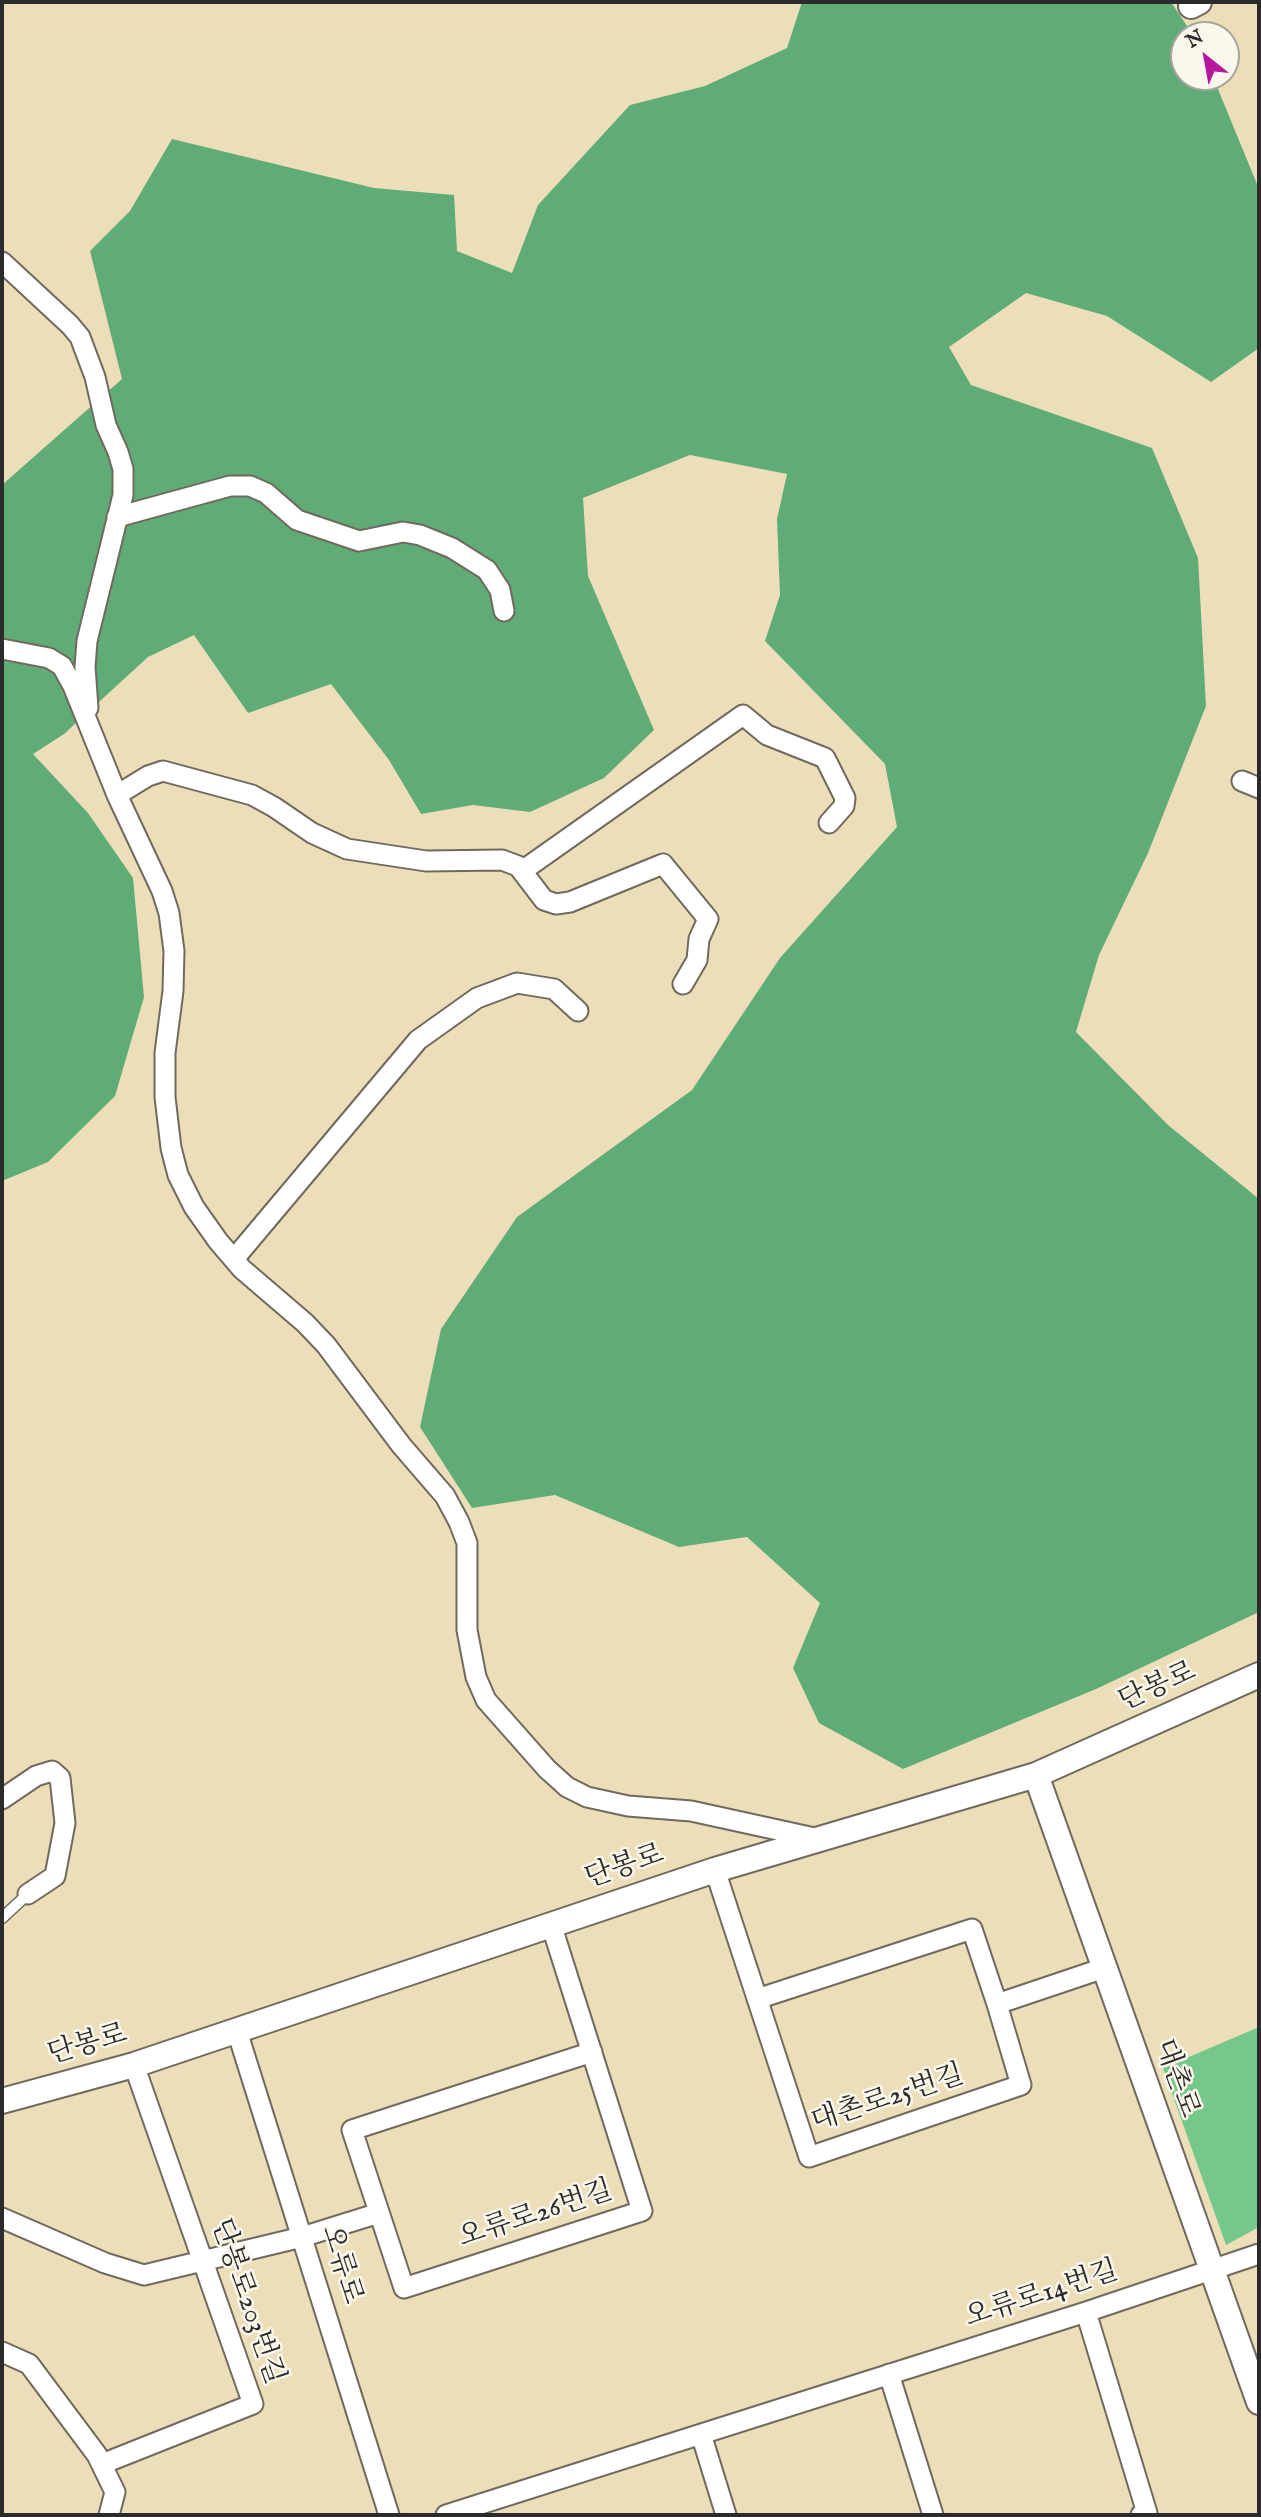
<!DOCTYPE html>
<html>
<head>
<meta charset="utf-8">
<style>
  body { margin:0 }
  #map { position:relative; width:1261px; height:2517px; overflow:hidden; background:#eddeba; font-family:"IM FELL English",serif }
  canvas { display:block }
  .frame { position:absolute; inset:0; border:4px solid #2b2b2b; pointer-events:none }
  .north { position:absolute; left:1170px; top:21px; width:70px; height:70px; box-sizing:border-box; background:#fbf7ec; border:2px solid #a8a59f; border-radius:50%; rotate:329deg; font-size:19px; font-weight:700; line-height:28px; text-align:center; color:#2b2b2b }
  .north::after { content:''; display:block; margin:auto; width:24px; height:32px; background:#b5179e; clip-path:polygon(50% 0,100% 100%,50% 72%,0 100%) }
</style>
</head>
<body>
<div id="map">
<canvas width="1261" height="2517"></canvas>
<div class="frame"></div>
<div class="north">N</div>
</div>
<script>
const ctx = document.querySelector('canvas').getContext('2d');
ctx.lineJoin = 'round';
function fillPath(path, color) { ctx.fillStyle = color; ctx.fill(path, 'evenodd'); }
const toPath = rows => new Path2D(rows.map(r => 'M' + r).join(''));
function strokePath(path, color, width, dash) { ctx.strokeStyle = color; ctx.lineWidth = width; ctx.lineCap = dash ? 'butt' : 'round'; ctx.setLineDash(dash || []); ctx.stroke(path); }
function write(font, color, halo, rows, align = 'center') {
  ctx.font = font + ' "IM FELL English","Noto Serif KR",serif'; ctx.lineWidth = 5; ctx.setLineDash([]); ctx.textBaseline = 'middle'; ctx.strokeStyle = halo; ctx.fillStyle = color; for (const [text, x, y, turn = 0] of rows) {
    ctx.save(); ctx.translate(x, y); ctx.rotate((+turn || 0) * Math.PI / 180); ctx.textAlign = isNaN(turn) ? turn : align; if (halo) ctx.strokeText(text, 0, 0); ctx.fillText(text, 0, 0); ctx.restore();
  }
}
fillPath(toPath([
  [1259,2027,1259,2227,1226,2245,1163,2068]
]), '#75c78a');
fillPath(toPath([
  [802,2,1171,2,1193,35,1184,35,1184,77,1213,77,1259,189,1259,348,1211,382,1107,316,1026,293,949,347,971,385,1152,448,1198,558,1206,706,1148,853,1099,955,1076,1032,1168,1125,1259,1199,1259,1612,1096,1689,903,1769,819,1723,793,1668,820,1603,747,1537,679,1547,555,1495,472,1508,420,1427,441,1329,517,1217,692,1090,780,958,897,827,885,764,765,641,780,595,777,519,787,474,690,455,583,498,588,576,654,730,604,778,530,812,473,805,421,814,389,760,331,684,248,713,194,635,148,657,64,734,33,754,88,813,133,878,144,997,115,1096,48,1162,2,1181,2,485,122,379,90,251,130,211,172,139,374,188,454,195,457,251,512,273,538,205,630,105,705,86,787,48]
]), '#60ac76');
const service = toPath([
  [2,1918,28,1894]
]);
const minor = toPath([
  [2,262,70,325,80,337,95,377,106,425,118,452,123,469,123,495,87,641,85,667,88,708],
  [117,517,230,486,250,486,266,493,297,520,359,541,403,532,420,535,452,548,487,570,500,590,504,611],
  [2,649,49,658,62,666,73,686,117,795,162,891,169,913,174,951,173,991,165,1053,165,1097,171,1148,178,1175,194,1207,218,1241,242,1269,305,1323,326,1345,401,1445,445,1496,459,1522,467,1543,467,1630,476,1677,486,1700,547,1769,567,1787,587,1797,628,1806,691,1811,819,1839],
  [1242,781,1259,788],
  [117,795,148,776,163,771,252,795,274,807,312,833,347,849,426,861,502,860,518,866,544,900,556,904,570,902,663,864,708,919,699,939,697,960,683,984],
  [522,871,743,715,767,735,825,758,845,798,844,806,829,823],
  [234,1259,418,1040,477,998,517,983,554,989,578,1011],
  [2,1799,36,1776,52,1771,60,1778,65,1823,55,1876,28,1894],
  [715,1870,809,2157,1021,2085,997,2004,1104,1968],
  [551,1924,642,2211,404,2288,352,2130,592,2052],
  [757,1999,972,1929,997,2004],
  [237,2031,389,2515],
  [2,2218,105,2263,144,2275,302,2237,379,2213],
  [1086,2312,1147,2513,1141,2515],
  [2,2352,29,2364,97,2455,115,2492,109,2515],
  [889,2374,933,2515],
  [701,2434,726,2515],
  [102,2464,253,2404,134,2065],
  [446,2515,1086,2312,1259,2254]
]);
const tertiary = toPath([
  [1191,6,1199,2],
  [1036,1775,1259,2402],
  [2,2101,134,2065,715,1870,1036,1775,1259,1675]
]);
strokePath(service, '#6f6a5d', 13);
strokePath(minor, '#6f6a5d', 23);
strokePath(tertiary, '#6f6a5d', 28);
strokePath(service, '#fff', 10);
strokePath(minor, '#fff', 19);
strokePath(tertiary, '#fff', 24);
write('28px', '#2b2b2b', '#fbf7ec', [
  ["단봉로",1158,1688,-24],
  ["단봉로",625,1868,-19],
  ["단봉로",88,2046,-16],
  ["대촌로",1175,2079,70],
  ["대촌로25번길",888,2100,-18],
  ["오류로26번길",536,2216,-18],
  ["오류로",340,2265,73],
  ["오류로14번길",1042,2296,-18],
  ["단봉로203번길",246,2302,71]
]);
</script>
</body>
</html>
